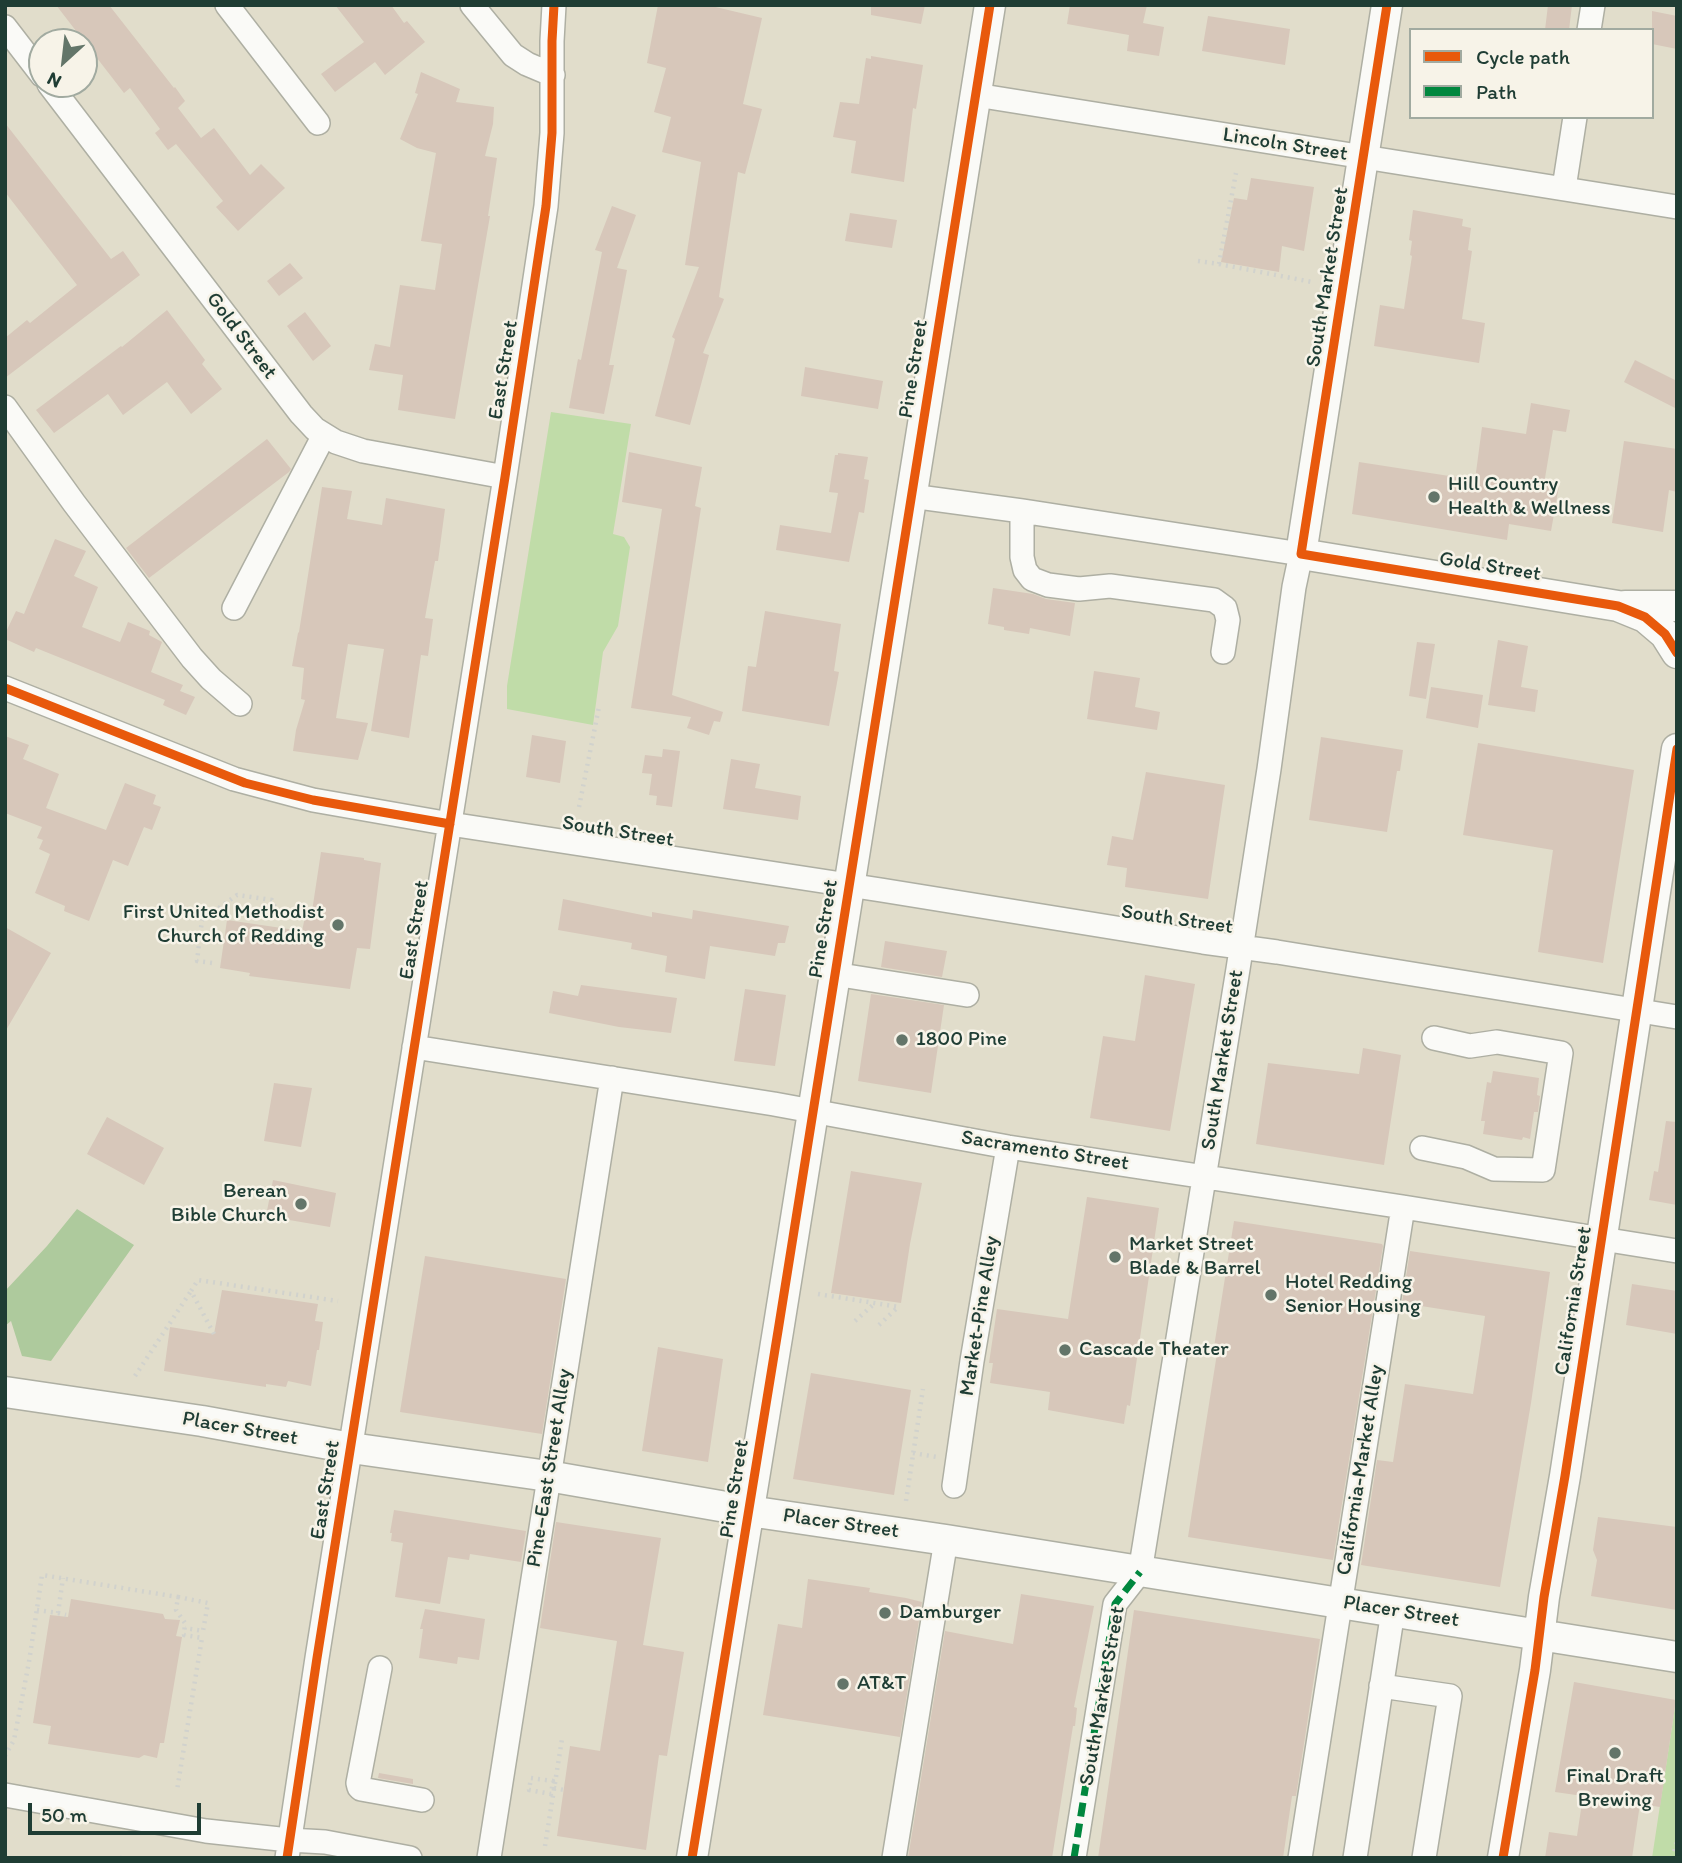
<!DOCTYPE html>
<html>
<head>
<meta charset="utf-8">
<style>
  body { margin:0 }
  #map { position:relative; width:1682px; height:1863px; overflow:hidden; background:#e1ddcb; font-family:Itim,sans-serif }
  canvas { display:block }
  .frame { position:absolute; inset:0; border:7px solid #1f3d34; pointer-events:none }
  .legend { position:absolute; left:1409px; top:28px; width:245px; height:91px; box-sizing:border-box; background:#f7f3e8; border:2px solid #a1aaa0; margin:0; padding:9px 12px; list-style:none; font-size:21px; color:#1f3d34 }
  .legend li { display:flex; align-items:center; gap:14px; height:35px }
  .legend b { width:35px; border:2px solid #a1aaa0 }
  .north { position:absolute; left:28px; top:28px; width:70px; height:70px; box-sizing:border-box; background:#f7f3e8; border:2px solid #a1aaa0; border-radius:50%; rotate:207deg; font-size:19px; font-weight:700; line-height:28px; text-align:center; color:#1f3d34 }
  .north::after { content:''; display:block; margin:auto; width:24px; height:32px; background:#637569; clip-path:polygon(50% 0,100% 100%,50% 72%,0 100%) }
  .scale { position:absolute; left:28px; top:1803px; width:173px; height:32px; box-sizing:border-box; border:4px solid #1f3d34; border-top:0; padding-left:9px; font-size:21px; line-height:24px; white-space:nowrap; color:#1f3d34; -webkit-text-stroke:5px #f7f3e8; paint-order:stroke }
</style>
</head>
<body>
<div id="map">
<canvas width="1682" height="1863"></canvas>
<div class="frame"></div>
<ul class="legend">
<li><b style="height:9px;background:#e8590c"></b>Cycle path</li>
<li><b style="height:9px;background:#00873e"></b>Path</li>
</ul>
<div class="north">N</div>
<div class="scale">50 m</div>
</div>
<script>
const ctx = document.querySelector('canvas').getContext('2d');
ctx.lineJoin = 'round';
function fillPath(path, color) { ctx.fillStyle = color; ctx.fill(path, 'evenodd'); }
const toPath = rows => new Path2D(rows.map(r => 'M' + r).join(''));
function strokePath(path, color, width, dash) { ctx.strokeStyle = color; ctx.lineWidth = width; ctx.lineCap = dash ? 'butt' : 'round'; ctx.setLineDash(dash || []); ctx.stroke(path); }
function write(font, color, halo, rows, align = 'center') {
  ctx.font = font + ' Itim,sans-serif'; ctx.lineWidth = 5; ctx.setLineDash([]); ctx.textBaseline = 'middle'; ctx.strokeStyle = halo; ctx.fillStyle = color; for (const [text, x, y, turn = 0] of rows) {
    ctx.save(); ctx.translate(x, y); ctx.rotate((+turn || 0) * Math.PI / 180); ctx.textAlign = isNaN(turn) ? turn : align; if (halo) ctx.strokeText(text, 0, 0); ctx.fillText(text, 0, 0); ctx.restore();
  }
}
fillPath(toPath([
  [551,412,631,424,613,534,624,537,630,547,618,626,603,652,593,725,507,709,507,686],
  [1676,1700,1677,1858,1652,1858]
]), '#c0dca8');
fillPath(toPath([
  [77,1209,134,1245,51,1361,22,1356,11,1321,5,1326,5,1291,47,1246]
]), '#aeca9d');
fillPath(toPath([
  [56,5,109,5,174,88,175,87,185,101,178,108,201,138,214,128,250,175,261,164,285,188,238,231,216,207,223,201,176,144,168,150,155,133,160,129,130,88,124,93],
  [335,5,391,5,404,23,407,21,425,42,385,75,375,62,335,92,321,74,364,42],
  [658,5,707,5,762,18,743,104,762,109,745,174,738,172,719,297,724,299,703,353,709,355,690,425,655,416,675,339,672,337,699,267,685,265,701,162,662,152,671,117,654,112,666,68,647,63],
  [871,5,925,5,921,24,871,15],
  [1070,5,1147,5,1143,23,1164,27,1159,56,1127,51,1129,35,1067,24],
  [1548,5,1572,5,1569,30,1545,30],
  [1652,11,1677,16,1677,49,1652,44],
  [1208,16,1290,29,1285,65,1202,51],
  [871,56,923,65,916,109,913,108,904,182,851,173,856,141,833,137,840,102,859,104,866,58,871,59],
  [421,72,460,89,456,102,494,107,493,124,485,156,497,158,488,216,490,216,455,419,398,410,403,375,369,370,375,344,390,347,400,285,435,290,442,244,421,241,436,153,417,148,400,139,418,94,415,93],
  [5,123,111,259,123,251,140,275,5,378,5,338,27,320,30,323,77,285,5,192],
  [1251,178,1314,187,1304,251,1282,246,1279,272,1221,262,1234,198,1247,200],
  [612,206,636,215,617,268,627,270,609,365,614,365,604,414,569,408,578,359,581,360,602,252,595,250],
  [1413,210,1463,219,1462,226,1471,228,1468,250,1472,251,1462,319,1485,323,1479,363,1374,346,1380,305,1404,309,1412,256,1410,255,1412,241,1409,240],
  [850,213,897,220,892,248,845,241],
  [290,263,303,278,279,296,267,281],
  [167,310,205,360,202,364,222,389,191,414,167,382,123,415,108,394,54,433,36,410,121,346,122,347],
  [305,312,331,346,313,361,287,326],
  [1635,360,1677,381,1677,409,1624,382],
  [805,367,883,381,878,409,801,396],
  [1531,403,1570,410,1566,432,1553,430,1544,484,1559,486,1551,531,1509,524,1507,540,1352,514,1359,462,1475,480,1482,427,1526,434],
  [267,439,291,469,289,472,149,578,126,548],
  [1624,441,1677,449,1677,492,1669,490,1663,532,1612,523],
  [629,452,702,467,695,506,701,508,672,695,723,712,720,722,714,721,709,735,687,728,691,717,631,708,662,509,622,502],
  [838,453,868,457,864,479,869,480,864,513,859,512,849,562,776,550,780,525,831,533,838,493,829,492,835,455,838,455],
  [322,487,352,491,347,519,382,525,386,498,445,509,438,561,435,561,425,618,433,619,428,656,421,655,409,738,371,731,384,649,348,644,336,718,368,723,358,760,293,751,296,730,305,700,301,699,304,668,292,666,298,633,299,632],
  [55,539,86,551,74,576,98,587,82,627,120,642,128,622,150,631,149,635,162,642,151,672,183,685,180,691,195,697,186,715,163,705,165,700,36,648,34,652,5,639,5,634,16,611,24,614],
  [993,588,1033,594,1046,599,1075,603,1070,636,1030,628,1029,634,1004,630,1004,627,988,624],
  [765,611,841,624,834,671,839,672,829,726,742,711,748,666,756,667],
  [1498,640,1528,646,1521,687,1538,690,1535,712,1488,705],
  [1417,642,1435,644,1426,699,1409,696],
  [1094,671,1140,678,1135,707,1160,712,1157,730,1087,719],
  [1431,687,1483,695,1478,728,1426,718],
  [532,735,566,741,560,783,526,777],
  [5,736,29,745,23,759,59,774,46,808,106,830,125,783,156,795,153,804,161,807,152,830,144,827,128,866,113,860,89,921,64,911,65,906,35,893,50,854,39,849,43,840,37,838,42,827,5,813],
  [1321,737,1403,750,1400,771,1397,771,1387,832,1309,820],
  [1478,743,1634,770,1603,963,1538,952,1553,850,1463,835],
  [663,749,680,751,672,807,656,805,657,796,649,795,652,774,642,773,645,755,662,757],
  [731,759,760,764,755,788,801,796,798,820,723,809],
  [1146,772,1225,785,1208,899,1125,887,1127,868,1107,865,1112,836,1133,840],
  [321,852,364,858,364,860,381,863,370,949,357,948,350,989,249,976,250,973,220,968,227,920,302,931,305,917,311,918],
  [563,899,652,917,652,912,692,919,693,910,789,926,785,943,778,943,775,956,710,946,705,979,665,972,667,956,631,949,632,943,558,930],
  [5,927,51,953,5,1032],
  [885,941,947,951,942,977,881,967],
  [1145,975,1195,984,1170,1131,1090,1118,1103,1036,1135,1041],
  [581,985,677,998,671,1033,619,1027,549,1013,553,991,578,996],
  [745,989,786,995,775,1066,734,1061],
  [871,994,944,1005,931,1093,858,1081],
  [1363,1048,1401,1055,1384,1165,1256,1144,1268,1063,1359,1074],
  [1493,1071,1539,1078,1537,1095,1540,1096,1538,1112,1534,1112,1530,1139,1523,1137,1522,1140,1483,1134,1485,1121,1481,1121,1487,1082,1491,1083],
  [274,1083,312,1088,301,1147,264,1141],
  [107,1117,164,1148,144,1185,87,1154],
  [1666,1121,1677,1122,1677,1205,1649,1200,1654,1171,1658,1172],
  [851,1171,922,1183,910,1244,901,1303,831,1293],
  [273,1180,336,1193,330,1227,266,1216],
  [1087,1197,1159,1208,1130,1406,1127,1405,1124,1424,1048,1410,1050,1392,990,1383,993,1363,989,1363,997,1309,1068,1319],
  [1234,1221,1382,1244,1383,1246,1333,1560,1188,1537,1218,1347,1214,1347],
  [1410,1251,1550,1272,1531,1403,1500,1587,1361,1565,1377,1460,1393,1462,1405,1384,1473,1394,1485,1316,1402,1303],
  [425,1256,566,1279,542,1434,400,1412],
  [1632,1284,1677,1291,1677,1334,1626,1325],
  [222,1290,318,1304,315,1321,323,1322,319,1350,317,1350,311,1386,288,1381,286,1387,266,1384,266,1387,164,1371,170,1327,214,1334],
  [658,1347,723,1359,708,1462,642,1451],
  [811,1373,911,1390,894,1495,793,1479],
  [394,1510,526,1531,521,1562,470,1554,469,1560,448,1557,440,1604,395,1597,403,1543,391,1541,392,1533,390,1533],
  [1598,1517,1677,1527,1677,1610,1591,1596,1597,1560,1593,1550],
  [556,1522,661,1538,643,1645,684,1652,667,1756,659,1755,646,1850,557,1836,570,1746,600,1751,617,1641,540,1628],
  [808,1579,870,1588,869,1592,906,1598,922,1602,900,1737,763,1715,778,1624,802,1628],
  [1021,1594,1094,1606,1074,1707,1077,1708,1075,1726,1073,1726,1052,1858,908,1858,945,1631,1013,1644],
  [71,1599,163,1614,165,1619,180,1620,176,1636,182,1637,164,1743,160,1743,157,1758,144,1755,139,1758,48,1744,51,1726,33,1723,50,1615,68,1617],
  [425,1609,485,1619,479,1660,458,1657,457,1664,419,1658,423,1629,420,1629],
  [1134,1610,1320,1639,1296,1796,1292,1796,1283,1858,1098,1858],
  [1574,1682,1676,1700,1660,1807,1640,1804,1632,1858,1545,1858,1549,1832,1577,1836,1583,1796,1555,1792],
  [379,1773,413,1779,413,1784,378,1778]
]), '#d7c7ba');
const minor = toPath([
  [227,5,318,123],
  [472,5,513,55,527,64,553,75],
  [5,27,42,75],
  [1589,30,1593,5],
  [49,84,301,414,315,429,336,442,363,451,505,477],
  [976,95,1677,207],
  [1564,188,1575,117],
  [5,407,74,503,192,658,211,679,240,704],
  [911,496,1022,511,1301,554,1294,587,1269,769,1238,969,1140,1572,1115,1604,1074,1858],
  [1022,511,1022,557,1025,570,1032,579,1048,585,1079,589,1110,586,1214,600,1225,608,1228,620,1223,652],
  [234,608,324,435],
  [5,688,234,779,313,800,450,824,881,890,1203,942,1277,952,1677,1017],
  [834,974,967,995],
  [414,1047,774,1104,1008,1147,1403,1207,1677,1251],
  [1422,1148,1466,1157,1494,1169,1543,1170,1561,1053,1497,1042,1470,1046,1434,1038],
  [954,1486,972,1361,1008,1147],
  [380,1668,358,1783,359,1787,361,1789,422,1800],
  [1381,1686,1450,1696,1424,1858],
  [5,1795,206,1831,289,1840,325,1842,410,1858],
  [287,1858,317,1658,505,477,546,206,552,133,552,41,554,5],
  [489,1858,612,1078],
  [894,1858,946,1540],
  [1300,1858,1403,1207],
  [1355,1858,1393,1611]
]);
const major = toPath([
  [1387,5,1301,554,1618,606,1645,617,1665,634,1677,653],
  [1625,606,1677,606],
  [5,1392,202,1421,351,1448,548,1476,749,1511,946,1540,1677,1657],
  [692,1858,778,1331,990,5],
  [1503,1858,1535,1670,1544,1597,1565,1476,1677,749]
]);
strokePath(minor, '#aeafa3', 26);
strokePath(major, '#aeafa3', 33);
strokePath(toPath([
  [1198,261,1219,264,1236,173],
  [1219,264,1312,282],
  [579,807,599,707],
  [212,963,197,961,202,920,237,895,272,900,276,910,307,913],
  [818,1294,899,1307],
  [855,1321,874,1304],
  [879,1325,898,1307],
  [214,1334,191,1291,198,1280,338,1301],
  [135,1376,191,1291],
  [913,1453,937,1457],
  [906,1501,923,1389],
  [178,1597,208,1603,203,1631,185,1628],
  [37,1610,58,1613,63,1578],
  [58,1613,66,1615],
  [5,1756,14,1740,29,1662,42,1575,178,1597,176,1610,185,1623,184,1635,202,1638,177,1790],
  [531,1778,553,1781,551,1794,529,1790,531,1778],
  [554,1788,564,1790],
  [545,1846,562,1739],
  [122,1858,123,1854],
  [1672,1858,1677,1842]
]), '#d1d2cd', 4.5, [2, 5]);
strokePath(minor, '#fafaf7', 23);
strokePath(major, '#fafaf7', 30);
strokePath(toPath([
  [1074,1858,1115,1604,1140,1572]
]), '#00873e', 7, [14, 7]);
strokePath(toPath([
  [1387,5,1301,554,1618,606,1645,617,1665,634,1677,653],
  [5,688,245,783,313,800,450,824],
  [287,1858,317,1658,505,477,546,206,552,133,552,41,554,5],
  [692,1858,778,1331,990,5],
  [1503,1858,1535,1670,1544,1597,1565,1476,1677,749]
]), '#e8590c', 9);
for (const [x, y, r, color] of [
  [1434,497,7,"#637569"],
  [338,925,7,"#637569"],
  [902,1040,7,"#637569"],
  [301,1204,7,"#637569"],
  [1115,1257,7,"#637569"],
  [1271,1295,7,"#637569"],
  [1065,1350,7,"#637569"],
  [885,1613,7,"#637569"],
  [843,1684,7,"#637569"],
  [1615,1753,7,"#637569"]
]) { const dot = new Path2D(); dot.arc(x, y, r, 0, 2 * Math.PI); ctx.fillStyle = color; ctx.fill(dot); strokePath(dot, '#f7f3e8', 2.5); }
write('21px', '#1f3d34', '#f7f3e8', [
  ["Lincoln Street",1285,145,9],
  ["South Market Street",1328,277,-81],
  ["Gold Street",241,336,53],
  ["Pine Street",914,369,-81],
  ["East Street",504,370,-81],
  ["Gold Street",1490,567,9],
  ["South Street",618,832,9],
  ["South Street",1177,920,8],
  ["Pine Street",824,929,-81],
  ["East Street",415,930,-81],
  ["South Market Street",1223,1060,-81],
  ["Sacramento Street",1045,1151,9],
  ["California Street",1574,1301,-81],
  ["Market-Pine Alley",980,1316,-81],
  ["Placer Street",240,1429,10],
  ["Pine–East Street Alley",550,1468,-81],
  ["California-Market Alley",1361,1470,-81],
  ["Pine Street",735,1489,-81],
  ["East Street",326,1490,-81],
  ["Placer Street",841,1524,8],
  ["Placer Street",1401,1612,9],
  ["South Market Street",1103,1696,-80]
]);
write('21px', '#1f3d34', '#f7f3e8', [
  ["Hill Country",1448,485],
  ["Health & Wellness",1448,509],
  ["First United Methodist",324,913,"right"],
  ["Church of Redding",324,937,"right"],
  ["1800 Pine",916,1040],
  ["Berean",287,1192,"right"],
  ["Bible Church",287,1216,"right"],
  ["Market Street",1129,1245],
  ["Blade & Barrel",1129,1269],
  ["Hotel Redding",1285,1283],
  ["Senior Housing",1285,1307],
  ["Cascade Theater",1079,1350],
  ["Damburger",899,1613],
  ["AT&T",857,1684],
  ["Final Draft",1615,1777,"center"],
  ["Brewing",1615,1801,"center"]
], 'left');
</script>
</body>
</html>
